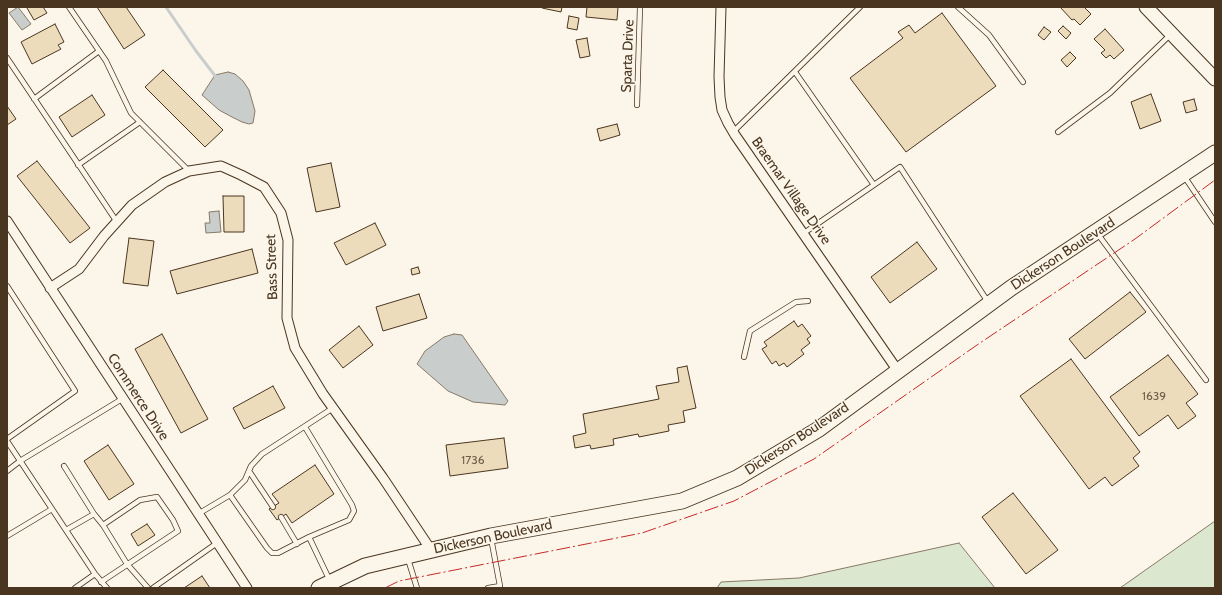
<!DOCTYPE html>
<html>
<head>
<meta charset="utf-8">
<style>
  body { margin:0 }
  #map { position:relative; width:1222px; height:595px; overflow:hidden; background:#fbf6e9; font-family:Cabin,sans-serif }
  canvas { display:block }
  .frame { position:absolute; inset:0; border:8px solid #4a3520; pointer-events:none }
</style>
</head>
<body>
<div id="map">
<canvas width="1222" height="595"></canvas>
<div class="frame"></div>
</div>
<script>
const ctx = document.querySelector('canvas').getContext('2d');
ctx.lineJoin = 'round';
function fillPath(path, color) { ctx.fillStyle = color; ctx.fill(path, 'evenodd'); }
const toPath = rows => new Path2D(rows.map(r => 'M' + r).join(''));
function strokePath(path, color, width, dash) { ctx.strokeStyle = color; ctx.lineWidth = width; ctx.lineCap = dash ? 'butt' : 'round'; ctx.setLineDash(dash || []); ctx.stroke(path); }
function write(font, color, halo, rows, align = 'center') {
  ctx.font = font + ' Cabin,sans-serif'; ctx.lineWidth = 3; ctx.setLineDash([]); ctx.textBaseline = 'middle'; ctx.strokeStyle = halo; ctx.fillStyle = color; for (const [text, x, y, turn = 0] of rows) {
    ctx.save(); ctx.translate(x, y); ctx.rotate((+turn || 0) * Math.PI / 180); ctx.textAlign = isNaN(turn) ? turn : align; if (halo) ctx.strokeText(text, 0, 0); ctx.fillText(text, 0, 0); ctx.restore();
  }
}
const green = toPath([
  [1215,521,1215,588,1120,588,1215,521],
  [959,543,995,588,717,588,721,582,799,578,959,543]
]);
fillPath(green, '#dce7d0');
strokePath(green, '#887966', 1);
const water = toPath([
  [18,7,31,24,22,30,9,13,18,7],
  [228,72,235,74,243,81,249,90,255,111,253,123,249,124,242,122,232,117,219,110,202,95,215,75,228,72],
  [219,211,221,232,206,233,205,223,210,223,209,212,219,211],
  [454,334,462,335,508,401,505,405,473,402,448,391,417,364,425,351,444,337,454,334]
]);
fillPath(water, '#c9cecd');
strokePath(water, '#887966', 1);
strokePath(toPath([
  [166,7,196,51,216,77]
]), '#c9cecd', 3);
const building = toPath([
  [28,7,43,7,47,13,34,20,27,8,28,7],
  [97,7,126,7,145,35,124,49,97,7],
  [542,7,562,7,561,12,542,8,542,7],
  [587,7,618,7,617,20,586,17,587,7],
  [1060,7,1084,7,1091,14,1080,25,1074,19,1072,20,1060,7],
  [942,13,996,86,906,152,850,78,903,38,898,32,909,25,915,33,942,13],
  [569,16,579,18,577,30,567,28,569,16],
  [55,24,64,42,58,45,61,49,32,64,21,42,55,24],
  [1063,26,1071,33,1066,39,1058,31,1063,26],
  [1044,27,1051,32,1044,40,1038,35,1044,27],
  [1105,29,1124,50,1114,59,1110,55,1106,58,1101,53,1105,50,1094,39,1105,29],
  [587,38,590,56,580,58,576,40,587,38],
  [1070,52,1076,58,1067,67,1061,60,1070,52],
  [163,70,223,130,205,147,145,87,163,70],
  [1151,94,1161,121,1140,129,1131,102,1151,94],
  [92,95,105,115,72,137,59,117,92,95],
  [1194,99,1197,110,1186,113,1183,102,1194,99],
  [7,106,16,119,7,125,7,106],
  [617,124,620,135,600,141,597,129,617,124],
  [37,161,90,228,70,243,17,176,37,161],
  [331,163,340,207,316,212,307,168,331,163],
  [223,196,244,196,244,232,224,232,223,196],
  [375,223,386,245,346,265,334,243,375,223],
  [129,238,154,241,148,286,123,283,129,238],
  [917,242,937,269,890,303,871,277,917,242],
  [252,249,258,273,177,294,170,271,252,249],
  [418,267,420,273,412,275,411,269,418,267],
  [1130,292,1146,312,1085,359,1069,339,1130,292],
  [419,294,427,318,383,331,376,307,419,294],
  [794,321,798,327,802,324,811,336,807,339,810,343,801,350,804,354,787,367,784,363,779,366,776,361,772,364,762,349,767,346,764,342,794,321],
  [359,326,373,345,343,368,329,350,359,326],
  [162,334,208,419,181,433,135,349,162,334],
  [1168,355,1198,394,1186,403,1196,416,1178,429,1168,415,1139,436,1110,397,1168,355],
  [1071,359,1140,452,1133,458,1139,466,1112,486,1105,477,1089,489,1020,396,1071,359],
  [687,366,696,408,683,411,685,422,668,425,669,431,639,437,638,434,613,439,614,445,591,449,590,445,575,448,573,436,586,433,583,414,659,399,656,386,679,382,677,368,687,366],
  [273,386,285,408,244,429,233,408,273,386],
  [504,438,508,468,450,476,446,445,504,438],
  [108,445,134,484,109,500,84,461,108,445],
  [315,465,334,494,292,523,286,514,277,520,269,509,279,503,272,494,315,465],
  [1013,493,1058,550,1026,574,982,517,1013,493],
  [147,524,155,535,138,546,131,534,147,524],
  [202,576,210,588,184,588,202,576]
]);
fillPath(building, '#ecdcbc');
strokePath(building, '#4a3520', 1);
const service = toPath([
  [69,7,106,61,131,113,189,171],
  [958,7,989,35,1023,82],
  [7,58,117,222],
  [795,72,874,185],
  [34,99,99,51],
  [637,105,640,7],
  [733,132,860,7],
  [1058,132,1110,93,1170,35],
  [78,165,140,122],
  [1184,176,1215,222],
  [804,233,900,167,988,302],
  [1097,233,1206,380],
  [7,286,75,391,7,439],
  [744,357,750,331,796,302,808,301],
  [305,427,352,505,354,511,349,520,309,537],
  [7,441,95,574,107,588],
  [64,466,94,514],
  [7,471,20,461,122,399],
  [249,471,273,507],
  [230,495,245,480,251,466,262,454,333,408],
  [198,514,230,495,267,548,272,553,278,553,309,537,330,581],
  [281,517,297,544],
  [103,525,127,564,148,588],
  [66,530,94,514,103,525,140,500,157,497,173,520,178,531,101,582],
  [7,536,52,509],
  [408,559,417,588],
  [75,588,95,574],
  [153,588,217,543],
  [488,588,500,586,491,538]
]);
const minor = toPath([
  [721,7,719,77,720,97,722,110,728,123,735,135,898,371],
  [7,221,247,588],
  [50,288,79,269,104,236,132,205,165,182,189,171,221,166,241,175,264,187,281,213,288,240,287,318,295,348,323,394,383,478,431,550]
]);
const secondary = toPath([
  [1146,7,1215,79]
]);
const primary = toPath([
  [319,588,365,566,491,536,682,501,737,478,819,429,1011,288,1215,153]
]);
strokePath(service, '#4a3520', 6);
strokePath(minor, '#4a3520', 11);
strokePath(secondary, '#4a3520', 15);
strokePath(primary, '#4a3520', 17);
strokePath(service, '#fbf6e9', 4.5);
strokePath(minor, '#fbf6e9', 9);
strokePath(secondary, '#fbf6e9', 13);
strokePath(primary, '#fbf6e9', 15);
strokePath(toPath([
  [385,588,399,581,642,533,734,501,814,459,977,345,1135,239,1215,180]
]), '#c62828', 1, [14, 3, 2, 3]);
write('12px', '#725f47', null, [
  ["1639",1154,396],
  ["1736",473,460]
]);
write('14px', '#4a3520', '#fbf6e9', [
  ["Sparta Drive",628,56,-88],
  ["Braemar Village Drive",791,191,55],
  ["Dickerson Boulevard",1063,254,-33],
  ["Bass Street",272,267,-92],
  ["Commerce Drive",138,397,57],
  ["Dickerson Boulevard",797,439,-33],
  ["Dickerson Boulevard",493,537,-12]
]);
</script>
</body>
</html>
